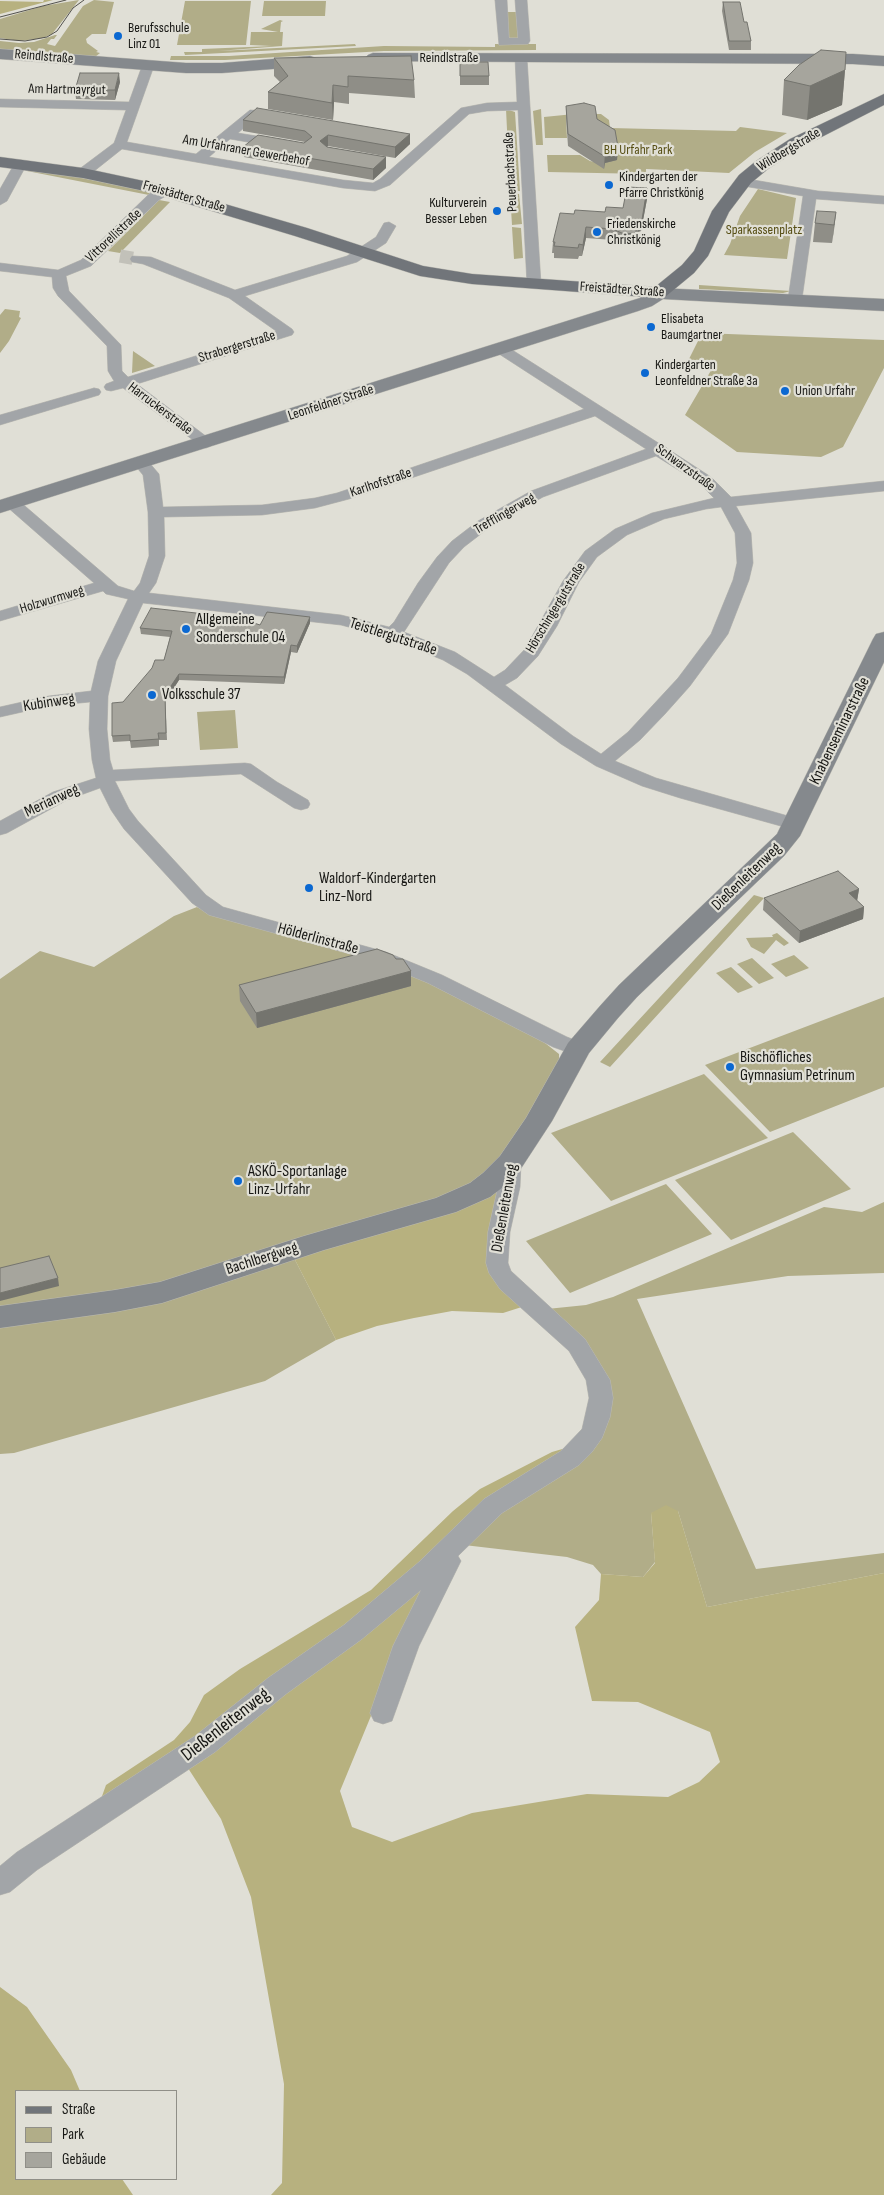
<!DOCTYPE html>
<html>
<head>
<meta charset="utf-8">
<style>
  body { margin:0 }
  #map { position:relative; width:884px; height:2195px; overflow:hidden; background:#e0dfd6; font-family:"Sofia Sans Condensed",sans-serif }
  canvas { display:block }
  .legend { position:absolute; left:15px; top:2090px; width:162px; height:90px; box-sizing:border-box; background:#e0dfd6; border:1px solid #908f88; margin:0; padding:6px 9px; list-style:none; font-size:15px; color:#171714 }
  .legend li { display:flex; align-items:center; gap:10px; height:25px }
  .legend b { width:25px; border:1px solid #908f88 }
</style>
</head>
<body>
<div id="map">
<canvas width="884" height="2195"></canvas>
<ul class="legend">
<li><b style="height:6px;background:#71757a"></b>Straße</li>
<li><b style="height:14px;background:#b1ad88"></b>Park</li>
<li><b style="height:14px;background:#a6a59d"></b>Gebäude</li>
</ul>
</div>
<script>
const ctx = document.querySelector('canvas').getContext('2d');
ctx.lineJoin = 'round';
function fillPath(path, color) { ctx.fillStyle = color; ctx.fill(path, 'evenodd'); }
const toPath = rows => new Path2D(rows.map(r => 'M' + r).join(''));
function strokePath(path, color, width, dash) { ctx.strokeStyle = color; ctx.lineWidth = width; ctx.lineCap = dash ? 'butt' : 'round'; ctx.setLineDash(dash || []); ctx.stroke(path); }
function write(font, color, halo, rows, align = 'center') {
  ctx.font = font + ' "Sofia Sans Condensed",sans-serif'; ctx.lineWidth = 4.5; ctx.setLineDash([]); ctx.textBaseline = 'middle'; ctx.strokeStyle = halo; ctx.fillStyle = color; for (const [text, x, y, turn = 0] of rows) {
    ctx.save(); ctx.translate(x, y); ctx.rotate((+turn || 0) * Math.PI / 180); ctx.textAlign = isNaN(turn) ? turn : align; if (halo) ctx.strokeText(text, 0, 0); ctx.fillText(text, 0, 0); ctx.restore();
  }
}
fillPath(toPath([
  [79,0,52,34,43,38,20,41,0,38,0,19,43,6],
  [94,0,114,2,106,34,92,34,86,39,87,43,98,51,96,52,100,53,95,57,0,49,0,41,19,43,34,42,55,35,57,35,54,39,51,39,47,44,55,46,83,6],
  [185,1,251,1,246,45,177,45],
  [264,1,326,1,325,16,262,16],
  [507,12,516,12,519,38,509,39],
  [280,20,283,21,281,22,280,32,283,32,282,46,218,51,355,44,356,46,185,55,184,52,202,52,202,49,272,46,250,45,251,32,278,32,261,29],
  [495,44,536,44,536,50,384,51,225,60,170,60,171,56,229,56,384,46,495,47],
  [506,109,515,112,520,191,510,191],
  [541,109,543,145,536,145,533,111],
  [574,114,601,114,609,120,610,128,736,131,740,127,787,133,755,152,729,173,646,169,646,174,548,172,547,155,580,155,590,161,599,163,567,118,566,119,567,138,545,138,544,117],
  [29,169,58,173,150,192,150,193,149,195,27,171],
  [758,189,796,198,787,259,724,255,730,244,740,216],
  [510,193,519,194,522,224,512,225],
  [159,200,170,202,120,253,108,251],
  [512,227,521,228,523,258,514,259],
  [699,285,791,291,783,293,699,289],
  [5,309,20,311,19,317,21,318,9,341,0,353,0,315],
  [702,333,884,340,884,368,843,447,821,457,737,452,685,415,713,367,687,363],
  [133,351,155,366,132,373],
  [235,710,238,748,200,750,197,712],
  [754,895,764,898,610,1067,600,1062],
  [197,907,209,913,367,957,416,976,540,1039,559,1054,559,1060,523,1127,489,1172,462,1189,292,1254,336,1340,265,1381,14,1453,0,1454,0,979,40,951,94,967,174,916],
  [777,933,789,943,784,946,776,940,764,954,751,947,746,938,773,937,772,935],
  [794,955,809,968,786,977,771,964],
  [752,958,774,978,759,984,737,964],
  [731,967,753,987,738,993,716,973],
  [884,997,884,1087,770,1132,705,1065],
  [704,1074,768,1138,611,1201,551,1133],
  [793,1132,851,1189,731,1240,675,1180],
  [666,1184,712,1234,570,1293,526,1241],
  [884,1202,884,1273,788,1276,637,1299,756,1569,884,1553,884,1573,707,1607,678,1511,651,1513,655,1562,643,1577,601,1574,593,1565,567,1557,464,1545,475,1529,576,1459,607,1398,547,1309,586,1305,613,1297,824,1207,862,1212]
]), '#b1ad88');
fillPath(toPath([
  [44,0,53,0,0,14,0,1,43,2],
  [499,1184,494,1240,528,1305,503,1313,452,1311,414,1318,377,1326,336,1340,292,1254],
  [576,1445,212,1730,101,1799,106,1785,174,1740,190,1722,204,1695,240,1669,371,1590,453,1511,480,1489,552,1452],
  [666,1505,678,1511,707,1607,884,1573,884,2195,271,2195,282,2183,284,2084,251,1897,221,1819,186,1765,437,1568,415,1613,393,1646,387,1677,340,1791,352,1827,392,1842,472,1813,587,1794,668,1797,699,1782,720,1762,710,1732,638,1702,592,1701,575,1627,599,1600,601,1574,643,1577,655,1563,651,1513],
  [0,1987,27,2007,71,2070,80,2091,16,2091,16,2179,122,2179,133,2195,0,2195]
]), '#b7b17f');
strokePath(toPath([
  [120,256,137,259]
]), '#c2c1b9', 13, [13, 6]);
const street = toPath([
  [495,0,507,0,509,38,518,38,515,0,527,0,530,41,528,44,499,45,495,0],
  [521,54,527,58,541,284,534,288,527,284,518,110,487,111,469,114,390,185,375,191,343,188,122,149,88,176,83,177,78,176,76,173,78,170,114,143,126,110,0,107,0,99,129,102,142,66,148,62,154,66,127,142,196,154,250,110,268,111,272,112,274,115,272,118,257,117,238,133,287,141,288,144,287,147,282,148,230,139,209,157,343,180,373,183,380,179,461,108,487,103,517,102,515,58,521,54],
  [21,160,27,164,7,201,0,205,0,189,16,161,21,160],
  [742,178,818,191,884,196,884,204,816,199,802,299,795,303,788,299,803,196,737,185,735,182,737,179,742,178],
  [164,187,169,188,171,191,169,194,159,200,91,266,66,276,69,291,121,345,122,371,128,377,276,331,229,298,143,264,132,262,130,259,132,256,151,257,235,290,347,256,376,237,384,223,389,222,396,226,386,243,357,262,245,296,292,329,294,332,292,335,137,384,211,440,214,443,211,446,206,448,201,446,123,388,111,391,106,390,104,387,106,384,114,381,108,371,107,346,58,296,53,288,52,277,0,271,0,263,58,270,81,260,149,194,164,187],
  [501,345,506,346,660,444,665,446,668,449,711,477,731,497,884,481,884,491,736,506,751,533,753,563,749,580,728,634,690,686,665,714,640,740,615,761,656,778,802,820,804,824,802,828,795,830,680,798,642,786,596,766,561,744,467,674,443,660,386,637,341,625,143,603,116,661,108,696,107,729,110,760,113,770,245,763,251,764,277,782,308,800,310,804,308,808,301,810,294,808,241,774,115,781,129,809,138,821,206,895,223,907,386,952,442,975,567,1037,585,1044,588,1049,585,1054,578,1056,553,1047,428,983,372,960,209,915,192,903,124,829,111,810,100,788,67,800,7,833,0,835,0,821,53,792,96,778,92,760,89,729,90,702,49,706,0,717,0,707,49,696,91,691,98,661,128,599,106,594,103,591,0,621,0,611,94,583,6,506,4,503,6,500,18,500,118,586,134,591,140,583,149,556,148,512,143,475,133,463,135,460,147,460,159,474,163,507,262,505,315,498,337,493,584,409,496,352,494,349,496,346,501,345],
  [595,416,646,449,531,491,478,521,452,541,437,557,418,583,394,622,389,627,341,615,149,593,156,583,165,556,164,517,262,515,315,508,349,499,595,416],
  [656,456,699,483,714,498,652,513,615,529,585,551,563,581,525,649,505,670,494,677,455,652,404,632,449,563,464,547,490,527,543,497,656,456],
  [721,507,735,533,737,563,733,580,711,634,678,678,628,732,601,754,573,736,505,685,517,678,538,656,557,626,579,582,597,557,627,535,664,519,706,509,721,507],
  [94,388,99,389,101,392,99,395,0,425,0,415,94,388],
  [510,1156,518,1158,521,1163,520,1187,510,1232,508,1263,511,1271,585,1339,610,1380,613,1398,610,1417,602,1438,592,1452,579,1465,502,1513,458,1556,461,1561,419,1646,392,1721,383,1724,374,1721,370,1713,393,1646,421,1590,362,1639,286,1694,215,1752,37,1870,10,1892,0,1895,0,1866,17,1852,195,1736,268,1678,344,1625,419,1562,484,1499,561,1451,582,1429,589,1398,586,1380,569,1351,500,1289,489,1273,486,1263,488,1232,498,1187,499,1163,502,1158,510,1156]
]);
const secondary = toPath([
  [0,49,186,63,222,63,310,56,316,58,318,61,316,64,310,66,222,73,186,73,0,59,0,49],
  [373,53,853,54,884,56,884,66,853,64,368,61,365,58,368,55,373,53],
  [659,288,884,299,884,311,663,299,652,306,638,311,0,513,0,500,624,303,640,298,653,289,659,288],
  [884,632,884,662,800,836,784,856,637,997,618,1018,589,1053,552,1121,520,1170,503,1187,490,1197,456,1212,324,1250,162,1303,115,1312,0,1328,0,1306,115,1290,160,1282,304,1236,436,1198,470,1183,483,1173,500,1156,526,1118,568,1043,600,1006,619,985,777,834,873,639,876,634,884,632]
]);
const primary = toPath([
  [884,94,884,105,802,147,768,169,751,183,729,212,708,256,694,273,665,297,659,298,472,284,420,276,295,236,149,192,83,178,0,167,0,157,83,168,153,183,307,228,423,266,472,274,655,287,682,265,694,251,712,211,739,175,756,161,790,139,884,94]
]);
strokePath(street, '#bcbbb3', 1);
strokePath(secondary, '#bcbbb3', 1);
strokePath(primary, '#bcbbb3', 1);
fillPath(street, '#a2a5a8');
fillPath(secondary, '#85898d');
fillPath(primary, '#71757a');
strokePath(toPath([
  [0,17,66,0],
  [0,39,25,41,47,37,57,31,73,8,84,0]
]), '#53524e', 1);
fillPath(toPath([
  [723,2,744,22,751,41,751,50,729,50,722,11],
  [274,58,414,80,415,98,349,93,349,104,334,102,333,120,268,109,268,92,280,82,274,76],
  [460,62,489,76,489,85,460,85],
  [845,70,842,105,807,120,782,115,784,80],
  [120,82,115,100,76,99,75,90],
  [566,106,597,119,618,147,617,160,605,163,604,169,568,146,566,118],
  [243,120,410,134,410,144,395,158,328,146,327,147,386,157,386,168,373,180,244,157,243,147,304,143,305,142,243,131],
  [647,199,641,231,637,232,635,244,623,245,613,240,586,238,582,256,579,256,578,259,554,258,554,253,552,253,553,242,574,214,605,212,623,208],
  [836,212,832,243,813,242,815,223],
  [232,619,260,625,310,623,297,653,291,652,284,684,179,680,165,702,167,740,159,740,159,746,131,748,130,741,113,742,112,736,123,702,164,660,170,637,141,634,140,628],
  [859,889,857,901,864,907,863,919,799,943,763,910,764,898],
  [396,959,411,971,411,986,257,1028,240,1001,239,985]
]), '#8f8e87');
fillPath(toPath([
  [845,70,842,105,807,120,810,86],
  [119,73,120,82,115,100,115,90],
  [333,85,334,102,333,120,332,103],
  [410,134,410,144,395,158,395,147],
  [328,135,328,146,320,151,320,141],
  [618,147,617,160,605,163,604,169,605,150],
  [386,157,386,168,373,180,373,169],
  [647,188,647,199,641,231,637,232,635,244,623,245,624,234,637,221],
  [836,212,834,230,832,243,834,225],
  [586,227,586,238,582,256,583,245],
  [310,617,310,623,297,653,297,646],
  [291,645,291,652,284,684,284,677],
  [179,674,179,680,165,702,167,740,165,695],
  [859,889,857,901,849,893],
  [864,907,863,919,799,943,800,931],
  [411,971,411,986,257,1028,256,1013],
  [58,1278,59,1286,0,1301,0,1293]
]), '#74746e');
const building = toPath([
  [723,2,740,2,744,22,747,22,751,41,729,41,723,2],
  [821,50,846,52,845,70,810,86,784,80,799,65,821,50],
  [411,56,414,80,348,76,348,87,333,85,332,103,268,92,288,76,274,58,411,56],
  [460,62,488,62,489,76,460,76,460,62],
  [80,73,119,73,115,90,75,90,80,73],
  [584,103,595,106,597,119,615,130,618,147,605,150,604,156,568,134,566,106,584,103],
  [257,108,410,134,395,147,328,135,320,141,327,147,386,157,373,169,243,147,258,135,304,143,312,137,305,131,243,120,257,108],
  [627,187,647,188,642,220,637,221,636,233,624,234,613,229,586,227,583,245,579,244,578,248,554,246,555,242,553,242,560,213,574,214,575,210,605,212,606,207,623,208,627,187],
  [817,211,836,212,834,225,815,223,817,211],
  [151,608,232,617,231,619,248,621,260,625,267,612,310,617,297,646,291,645,284,677,179,674,165,695,166,733,158,733,159,739,130,741,130,735,112,736,112,703,123,702,152,668,155,660,164,660,172,631,140,628,151,608],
  [838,871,859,889,849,893,864,907,800,931,764,898,838,871],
  [377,949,393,955,396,959,403,959,411,971,256,1013,239,985,377,949],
  [49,1256,58,1278,0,1293,0,1268,49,1256]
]);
fillPath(building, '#a6a59d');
strokePath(building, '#74746e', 1);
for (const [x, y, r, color] of [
  [118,36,5,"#0b68d1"],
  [609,185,5,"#0b68d1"],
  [497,211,5,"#0b68d1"],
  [597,232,5,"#0b68d1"],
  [651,327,5,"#0b68d1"],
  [645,373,5,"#0b68d1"],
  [785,391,5,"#0b68d1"],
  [186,629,5,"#0b68d1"],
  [152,695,5,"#0b68d1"],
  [309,888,5,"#0b68d1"],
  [730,1067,5,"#0b68d1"],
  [238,1181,5,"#0b68d1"]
]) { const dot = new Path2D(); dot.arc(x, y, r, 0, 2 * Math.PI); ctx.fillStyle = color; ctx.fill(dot); strokePath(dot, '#e0dfd6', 2); }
write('14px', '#171714', '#e0dfd6', [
  ["Berufsschule",128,28],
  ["Linz 01",128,44],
  ["Kindergarten der",619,177],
  ["Pfarre Christkönig",619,193],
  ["Kulturverein",487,203,"right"],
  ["Besser Leben",487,219,"right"],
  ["Friedenskirche",607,224],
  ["Christkönig",607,240],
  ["Elisabeta",661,319],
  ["Baumgartner",661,335],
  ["Kindergarten",655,365],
  ["Leonfeldner Straße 3a",655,381],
  ["Union Urfahr",795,391]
], 'left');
write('14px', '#171714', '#e0dfd6', [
  ["Reindlstraße",44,57,5],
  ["Reindlstraße",449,58],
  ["Am Hartmayrgut",67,90,1],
  ["Wildbergstraße",789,150,-31],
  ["Am Urfahraner Gewerbehof",246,151,10],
  ["Peuerbachstraße",511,172,-93],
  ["Freistädter Straße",184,197,16],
  ["Vittorellistraße",114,236,-43],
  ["Freistädter Straße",622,290,4],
  ["Strabergerstraße",237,347,-17],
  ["Leonfeldner Straße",331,403,-18],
  ["Harruckerstraße",160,409,37],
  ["Schwarzstraße",685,468,36],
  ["Karlhofstraße",381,483,-19],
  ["Trefflingerweg",505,514,-30],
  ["Holzwurmweg",52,600,-17],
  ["Hörschingergutstraße",556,608,-59]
]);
write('14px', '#564e13', '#e0dfd6', [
  ["BH Urfahr Park",638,150],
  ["Sparkassenplatz",764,230]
]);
write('16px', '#171714', '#e0dfd6', [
  ["Allgemeine",196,620],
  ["Sonderschule 04",196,638],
  ["Volksschule 37",162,695],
  ["Waldorf-Kindergarten",319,879],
  ["Linz-Nord",319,897],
  ["Bischöfliches",740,1058],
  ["Gymnasium Petrinum",740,1076],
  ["ASKÖ-Sportanlage",248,1172],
  ["Linz-Urfahr",248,1190]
], 'left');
write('16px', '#171714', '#e0dfd6', [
  ["Teistlergutstraße",393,637,18],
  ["Kubinweg",49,703,-9],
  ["Knabenseminarstraße",840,731,-64],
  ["Merianweg",52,801,-25],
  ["Dießenleitenweg",747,877,-44],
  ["Hölderlinstraße",318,939,15],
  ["Dießenleitenweg",505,1208,-80],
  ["Bachlbergweg",262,1259,-18]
]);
write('19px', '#171714', '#e0dfd6', [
  ["Dießenleitenweg",226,1725,-38]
]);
</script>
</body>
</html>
